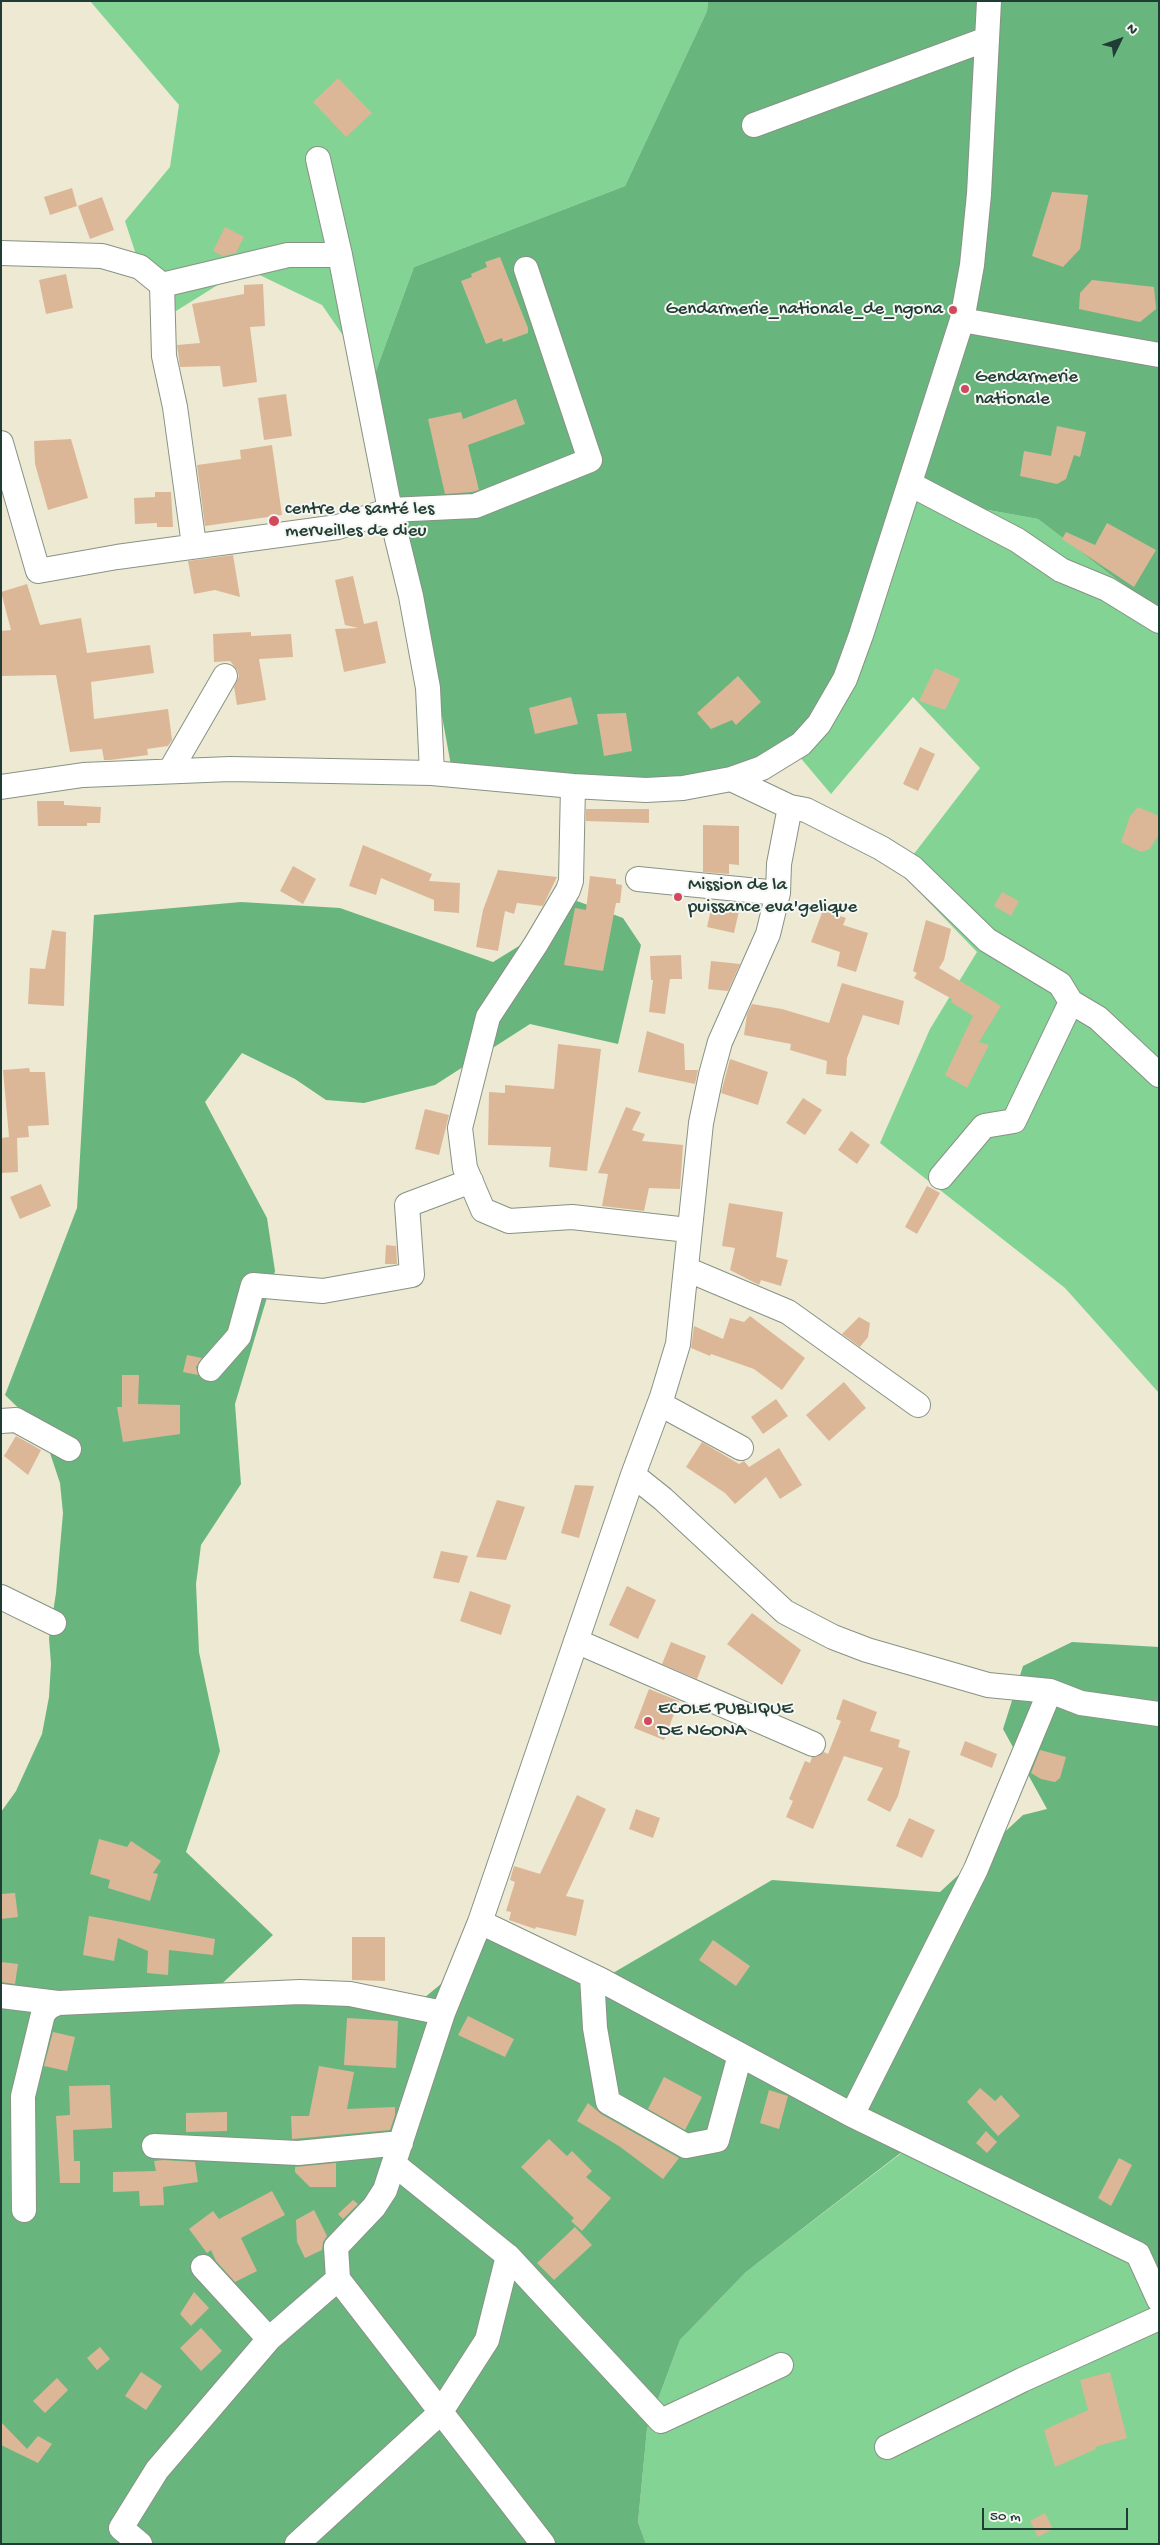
<!DOCTYPE html>
<html>
<head>
<meta charset="utf-8">
<style>
  body { margin:0 }
  #map { position:relative; width:1160px; height:2545px; overflow:hidden; background:#eee9d3; font-family:"Gochi Hand",sans-serif }
  canvas { display:block }
  .frame { position:absolute; inset:0; border:2px solid #1f3d34; pointer-events:none }
  .north { position:absolute; left:1095px; top:15px; width:50px; height:50px; -webkit-text-stroke:4px #f6f6f2; paint-order:stroke; rotate:48deg; font-size:14px; font-weight:700; line-height:20px; text-align:center; color:#1f3d34 }
  .north::after { content:''; display:block; margin:auto; width:18px; height:22px; background:#1f3d34; clip-path:polygon(50% 0,100% 100%,50% 72%,0 100%) }
  .scale { position:absolute; left:982px; top:2508px; width:146px; height:22px; box-sizing:border-box; border:2px solid #1f3d34; border-top:0; padding-left:6px; font-size:15px; line-height:18px; white-space:nowrap; color:#1f3d34; -webkit-text-stroke:4px #f6f6f2; paint-order:stroke }
</style>
</head>
<body>
<div id="map">
<canvas width="1160" height="2545"></canvas>
<div class="frame"></div>
<div class="north">N</div>
<div class="scale">50 m</div>
</div>
<script>
const ctx = document.querySelector('canvas').getContext('2d');
ctx.lineJoin = 'round';
function fillPath(path, color) { ctx.fillStyle = color; ctx.fill(path, 'evenodd'); }
const toPath = rows => new Path2D(rows.map(r => 'M' + r).join(''));
function strokePath(path, color, width, dash) { ctx.strokeStyle = color; ctx.lineWidth = width; ctx.lineCap = dash ? 'butt' : 'round'; ctx.setLineDash(dash || []); ctx.stroke(path); }
function write(font, color, halo, rows, align = 'center') {
  ctx.font = font + ' "Gochi Hand",sans-serif'; ctx.lineWidth = 4; ctx.setLineDash([]); ctx.textBaseline = 'middle'; ctx.strokeStyle = halo; ctx.fillStyle = color; for (const [text, x, y, turn = 0] of rows) {
    ctx.save(); ctx.translate(x, y); ctx.rotate((+turn || 0) * Math.PI / 180); ctx.textAlign = isNaN(turn) ? turn : align; if (halo) ctx.strokeText(text, 0, 0); ctx.fillText(text, 0, 0); ctx.restore();
  }
}
fillPath(toPath([
  [90,1,708,1,707,11,625,186,414,267,373,379,322,305,245,268,176,311,144,279,125,221,170,167,179,105],
  [910,492,977,508,1038,519,1159,612,1159,1393,1065,1288,880,1143,930,1029,977,952,900,872,980,768,913,697,831,794,793,749],
  [908,2148,1159,2269,1159,2544,646,2544,638,2522,647,2429,680,2340,746,2272]
]), '#82d394');
fillPath(toPath([
  [708,1,1159,1,1159,612,1038,519,977,508,911,492,813,730,713,789,452,771,420,596,373,379,414,267,625,186,707,11],
  [577,901,623,918,641,945,618,1044,530,1024,435,1085,364,1103,326,1100,295,1079,242,1053,205,1102,267,1218,275,1271,235,1404,241,1484,201,1545,196,1584,199,1652,220,1751,186,1852,273,1935,207,1998,300,1992,407,2012,470,1960,480,1922,601,1980,772,1880,940,1892,1023,1815,1047,1809,1003,1729,1023,1666,1072,1642,1159,1647,1159,2269,907,2148,746,2272,680,2340,647,2429,638,2522,646,2544,1,2544,1,1812,16,1791,42,1734,49,1697,51,1664,49,1638,56,1593,63,1513,60,1483,43,1432,5,1395,77,1208,94,915,241,902,340,908,493,962,532,938]
]), '#69b57e');
fillPath(toPath([
  [338,78,372,113,346,137,313,102],
  [72,188,77,206,50,215,44,197],
  [1052,192,1088,195,1080,249,1063,267,1032,256],
  [102,197,114,230,90,239,78,206],
  [225,227,244,237,236,253,223,256,213,251],
  [500,257,528,328,528,333,503,342,502,338,486,344,461,281,472,277,471,274,487,267,485,262],
  [66,274,73,308,46,314,39,280],
  [1092,280,1154,287,1156,309,1140,322,1079,309,1080,293],
  [263,284,265,326,250,327,257,382,223,387,220,366,180,367,177,345,200,343,192,304,244,294,244,285],
  [286,394,292,436,264,440,258,398],
  [516,399,525,424,468,445,479,490,472,492,445,494,428,419,461,412,463,419],
  [1057,426,1086,432,1080,457,1074,455,1066,479,1057,484,1020,476,1024,451,1051,456],
  [71,439,88,498,48,510,35,464,34,441],
  [272,445,282,515,205,526,197,465,241,459,240,450],
  [155,492,171,492,173,527,157,527,157,523,135,524,134,498,155,497],
  [1107,523,1156,550,1134,587,1062,539,1066,532,1095,545],
  [233,555,240,597,215,590,194,594,188,561],
  [353,576,364,624,377,621,386,663,344,672,335,629,358,628,345,625,335,580],
  [27,584,40,625,81,618,87,653,150,645,154,673,91,682,94,719,168,709,172,740,168,746,147,749,148,755,110,760,104,760,102,749,70,752,56,675,1,676,1,631,11,630,1,592],
  [251,632,251,636,291,634,293,657,259,659,266,700,237,705,234,687,239,676,237,670,230,661,214,662,213,634],
  [935,668,960,679,945,710,919,701],
  [738,676,761,702,736,725,732,720,711,729,697,713],
  [571,697,578,724,535,734,529,708],
  [626,713,632,751,604,756,597,714],
  [920,747,935,754,918,791,903,784],
  [37,801,64,801,64,805,101,807,100,823,87,823,87,826,38,826],
  [1138,807,1159,816,1159,834,1150,849,1141,852,1121,842,1130,816],
  [586,809,649,809,649,823,586,821],
  [703,825,739,826,739,865,729,864,729,874,703,872],
  [363,845,432,874,429,881,460,883,459,913,434,911,434,900,381,878,376,895,349,886],
  [293,866,316,879,303,904,280,891],
  [498,870,557,877,543,906,517,903,514,914,505,911,498,951,476,947,483,910],
  [590,876,616,879,616,884,622,885,620,903,616,903,603,971,564,965,575,908,586,910],
  [1002,892,1019,901,1011,916,994,906],
  [712,905,739,911,734,933,707,927],
  [823,910,846,918,843,925,868,933,856,972,837,966,840,952,811,942],
  [926,920,951,929,944,960,939,968,1001,1006,979,1042,989,1045,967,1088,945,1075,973,1016,951,1002,952,999,914,978,917,973,913,971],
  [52,930,66,932,64,1006,28,1004,30,968,45,969],
  [681,955,682,979,670,979,665,1014,649,1012,653,980,651,980,650,956],
  [711,961,740,964,728,991,708,989],
  [842,983,904,1001,899,1025,863,1015,847,1058,846,1076,826,1074,827,1061,790,1050,791,1044,744,1035,747,1014,752,1004,782,1009,829,1023],
  [647,1031,684,1044,685,1070,698,1070,695,1084,638,1072],
  [558,1044,601,1049,587,1171,549,1167,551,1147,488,1145,489,1092,505,1093,505,1085,554,1089],
  [730,1059,768,1072,758,1105,721,1093],
  [29,1068,30,1072,45,1072,49,1125,28,1126,29,1137,17,1138,18,1172,1,1173,1,1138,9,1137,3,1070],
  [803,1098,822,1110,805,1135,786,1123],
  [626,1107,641,1112,632,1130,645,1134,642,1141,683,1145,680,1189,649,1188,644,1211,602,1206,608,1174,598,1173],
  [425,1109,449,1115,439,1155,415,1149],
  [851,1131,870,1145,857,1164,838,1150],
  [41,1184,51,1206,20,1219,10,1197],
  [927,1186,940,1193,917,1234,905,1227],
  [729,1203,783,1212,776,1257,788,1260,781,1286,761,1280,759,1285,730,1270,735,1248,722,1246],
  [386,1245,396,1246,397,1264,385,1264],
  [750,1316,805,1358,782,1390,754,1369,711,1354,710,1356,691,1348,694,1326,723,1339,730,1318,744,1322],
  [859,1317,870,1323,868,1337,860,1347,842,1334],
  [187,1355,202,1358,196,1367,198,1375,183,1372],
  [122,1375,139,1375,138,1404,180,1405,180,1434,123,1442,117,1407,122,1407],
  [844,1382,866,1408,829,1441,806,1415],
  [776,1399,788,1416,763,1434,751,1417],
  [16,1436,41,1450,28,1475,4,1456],
  [702,1442,739,1464,744,1461,749,1467,779,1448,802,1485,780,1499,766,1477,735,1504,725,1493,686,1467],
  [575,1485,594,1486,579,1538,561,1533],
  [497,1500,525,1507,506,1560,476,1557],
  [441,1551,468,1556,459,1583,433,1578],
  [627,1586,656,1600,638,1639,609,1625],
  [470,1591,511,1605,501,1635,460,1621],
  [752,1613,801,1650,782,1685,727,1644],
  [671,1642,706,1656,697,1679,662,1664],
  [649,1689,679,1701,664,1740,634,1728],
  [843,1699,877,1712,870,1731,900,1740,898,1747,910,1751,898,1796,890,1812,867,1800,883,1768,844,1756,813,1829,786,1817,793,1801,789,1799,805,1761,810,1763,812,1757,824,1752,828,1754,841,1721,836,1719],
  [965,1741,997,1754,992,1768,960,1755],
  [1040,1750,1066,1757,1060,1778,1055,1782,1041,1779,1031,1773],
  [577,1795,606,1809,566,1896,584,1900,576,1936,536,1927,535,1929,509,1920,511,1912,506,1911,515,1882,510,1880,514,1866,540,1874],
  [636,1809,660,1818,653,1838,629,1829],
  [909,1818,935,1830,922,1858,896,1846],
  [99,1839,127,1847,131,1841,161,1861,153,1873,158,1874,150,1901,108,1888,110,1880,90,1874],
  [15,1893,18,1917,1,1919,1,1894],
  [89,1916,215,1939,213,1955,169,1950,168,1975,147,1973,148,1951,118,1938,114,1961,83,1955],
  [352,1937,385,1937,385,1981,352,1980],
  [713,1940,750,1966,736,1986,699,1960],
  [1,1962,18,1964,15,1984,1,1982],
  [468,2016,514,2039,505,2057,458,2035],
  [347,2018,398,2021,396,2068,344,2065],
  [53,2032,75,2037,67,2071,44,2066],
  [319,2066,354,2072,347,2109,395,2107,395,2115,390,2130,292,2139,291,2116,309,2116],
  [664,2077,702,2097,685,2130,648,2109],
  [110,2085,112,2128,73,2130,74,2161,80,2161,80,2183,60,2183,56,2116,70,2115,69,2086],
  [980,2088,995,2101,1001,2095,1020,2116,998,2136,967,2102],
  [769,2090,788,2096,779,2129,760,2123],
  [588,2103,601,2114,679,2158,663,2179,619,2146,577,2121],
  [227,2112,227,2131,186,2132,186,2113],
  [986,2131,997,2142,987,2153,976,2143],
  [549,2139,567,2156,572,2151,592,2171,586,2177,611,2198,582,2231,571,2221,574,2218,521,2167],
  [1119,2158,1132,2165,1111,2206,1098,2198],
  [163,2160,195,2162,198,2182,163,2187,164,2205,140,2206,139,2191,113,2192,113,2172,156,2171,154,2161],
  [336,2163,336,2187,310,2187,295,2172,295,2167],
  [272,2191,285,2215,241,2238,257,2271,235,2282,216,2261,211,2250,207,2253,189,2229,213,2211,219,2219],
  [353,2200,358,2204,343,2219,338,2214],
  [314,2210,327,2236,323,2242,322,2250,305,2258,297,2242,296,2220],
  [575,2227,592,2245,554,2280,537,2263],
  [194,2292,209,2308,191,2326,180,2314],
  [201,2328,222,2351,201,2371,180,2348],
  [100,2347,110,2359,97,2370,87,2358],
  [141,2372,162,2386,146,2410,125,2396],
  [1110,2372,1127,2438,1095,2447,1096,2449,1055,2467,1044,2430,1088,2410,1080,2380],
  [57,2378,68,2390,45,2413,33,2401],
  [1,2422,27,2449,38,2436,52,2444,38,2463,1,2445],
  [1045,2513,1053,2529,1038,2537,1030,2521]
]), '#dcb797');
const minor = toPath([
  [754,125,987,39],
  [318,159,340,255,390,510,411,596,428,688,432,773],
  [1,253,102,256,140,267,162,285,164,356,175,407,194,545],
  [162,285,288,255,340,255],
  [962,320,1159,355],
  [1,443,38,571,117,557,338,527,390,510,475,506,590,460,526,269],
  [910,484,1017,540,1061,570,1107,589,1159,621],
  [170,771,225,676],
  [731,779,790,807,779,864,778,893,768,934,720,1042,711,1075,701,1123,678,1344,662,1397,633,1475,480,1922,601,1980,852,2115,1138,2254,1159,2300],
  [573,786,571,881,568,890,536,944,488,1017,460,1128,465,1168,483,1210,509,1221,572,1217,688,1230],
  [1,787,83,775,230,769,432,773,573,786,646,790,683,788,731,779,762,768,801,744,819,724,845,679,861,635,962,320,972,265,979,194,989,1],
  [790,807,806,810,881,848,913,868,987,940,1060,984,1071,1002,1014,1121,984,1126,941,1177],
  [638,879,778,893],
  [1071,1002,1098,1018,1159,1075],
  [686,1269,788,1312,918,1405],
  [210,1369,239,1336,253,1285,323,1291,412,1275,407,1205,471,1181],
  [660,1404,741,1448],
  [1,1421,16,1420,69,1449],
  [633,1475,663,1499,785,1612,833,1637,867,1650,988,1685,1050,1691,1081,1703,1159,1714],
  [1,1597,54,1623],
  [576,1641,813,1744],
  [592,1976,595,2028,608,2102,686,2146,717,2140,740,2055],
  [1,1996,58,2003],
  [852,2115,976,1869,1050,1691],
  [154,2146,298,2153,401,2143],
  [394,2164,508,2256,661,2421,781,2365],
  [24,2210,23,2096,43,2014,49,2007,58,2003,300,1992,350,1994,443,2013],
  [203,2267,269,2339,338,2279,543,2544],
  [338,2279,336,2247,374,2207,385,2190,443,2013,480,1922],
  [887,2447,1022,2380,1159,2318],
  [140,2544,121,2528,157,2470,269,2339],
  [297,2544,440,2413,487,2340,508,2256]
]);
strokePath(minor, '#869384', 26);
strokePath(minor, '#fff', 24);
for (const [x, y, r, color] of [
  [953,310,5,"#d1495b"],
  [965,389,5,"#d1495b"],
  [274,521,6,"#d1495b"],
  [678,897,5,"#d1495b"],
  [648,1721,5,"#d1495b"]
]) { const dot = new Path2D(); dot.arc(x, y, r, 0, 2 * Math.PI); ctx.fillStyle = color; ctx.fill(dot); strokePath(dot, '#f6f6f2', 2); }
write('19px', '#1f3d34', '#f6f6f2', [
  ["Gendarmerie_nationale_de_ngona",943,310,"right"],
  ["Gendarmerie",975,378],
  ["nationale",975,400],
  ["centre de santé les",285,510],
  ["merveilles de dieu",285,532],
  ["Mission de la",688,886],
  ["puissance eva'gelique",688,908],
  ["ECOLE PUBLIQUE",658,1710],
  ["DE NGONA",658,1732]
], 'left');
</script>
</body>
</html>
